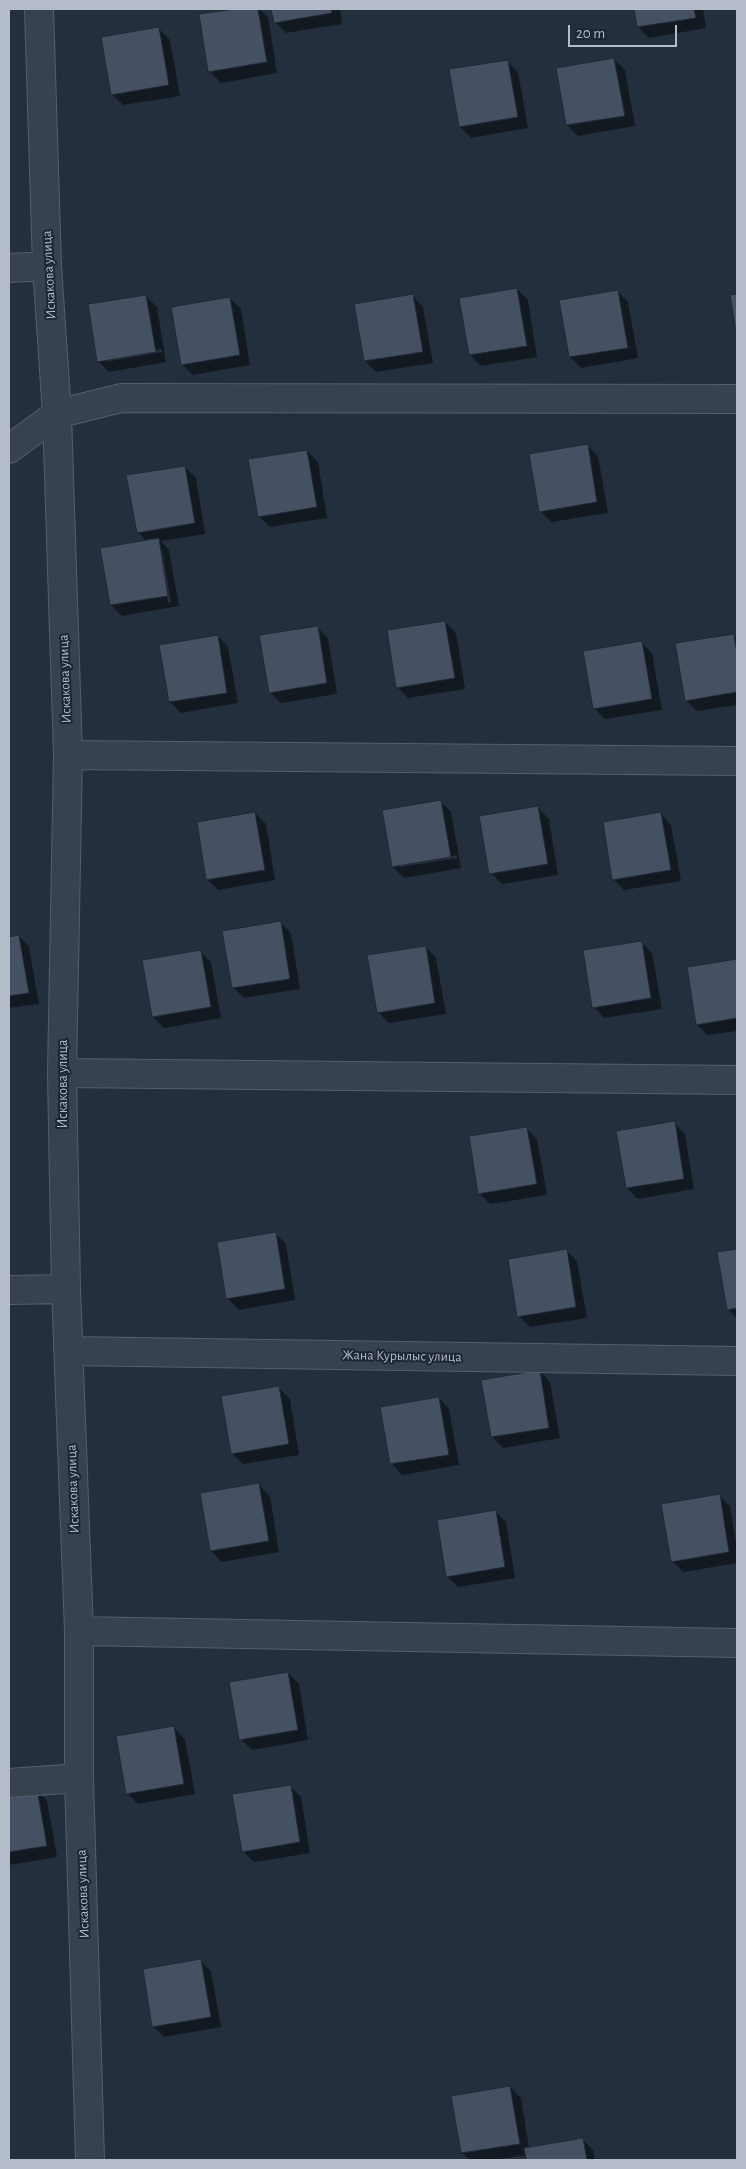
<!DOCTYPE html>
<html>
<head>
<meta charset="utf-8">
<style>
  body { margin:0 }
  #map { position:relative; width:746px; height:2169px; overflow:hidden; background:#242f3e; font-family:"Alegreya Sans",sans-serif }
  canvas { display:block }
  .frame { position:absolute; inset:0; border:10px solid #b4bcc9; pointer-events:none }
  .scale { position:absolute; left:568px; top:25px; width:109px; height:22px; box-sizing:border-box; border:2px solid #b4bcc9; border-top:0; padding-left:6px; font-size:15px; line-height:18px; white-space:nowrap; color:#b4bcc9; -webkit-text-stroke:4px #1d2633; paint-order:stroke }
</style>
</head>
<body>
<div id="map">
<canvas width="746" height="2169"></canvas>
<div class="frame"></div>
<div class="scale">20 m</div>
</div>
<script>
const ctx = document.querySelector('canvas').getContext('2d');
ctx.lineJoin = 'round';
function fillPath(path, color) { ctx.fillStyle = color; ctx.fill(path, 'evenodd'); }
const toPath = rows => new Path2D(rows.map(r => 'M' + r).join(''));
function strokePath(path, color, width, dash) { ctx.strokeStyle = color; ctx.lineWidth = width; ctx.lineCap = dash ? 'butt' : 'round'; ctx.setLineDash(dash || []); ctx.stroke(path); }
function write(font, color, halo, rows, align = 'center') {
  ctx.font = font + ' "Alegreya Sans",sans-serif'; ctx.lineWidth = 4; ctx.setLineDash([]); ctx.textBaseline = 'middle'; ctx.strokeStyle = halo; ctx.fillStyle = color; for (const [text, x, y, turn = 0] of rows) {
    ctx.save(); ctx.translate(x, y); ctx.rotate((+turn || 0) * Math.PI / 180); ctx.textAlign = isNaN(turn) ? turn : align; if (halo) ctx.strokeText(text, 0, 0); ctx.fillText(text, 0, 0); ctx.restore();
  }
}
fillPath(toPath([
  [243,9,259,9,268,17,277,73,221,83,210,72,200,15],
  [273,9,340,9,342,24,286,33,275,22],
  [635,9,703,9,706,28,649,38,638,27],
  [159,29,170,40,180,96,123,105,112,94],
  [614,59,625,70,635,126,578,136,567,125,558,69],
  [507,61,518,72,528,128,471,138,460,127],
  [517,289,528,300,537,357,481,366,470,355],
  [617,291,628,302,638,358,581,368,570,357,561,301],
  [146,296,157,307,166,362,109,372,98,361],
  [162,349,162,352,105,362,105,359],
  [413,296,423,307,433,363,376,372,365,361,356,305],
  [230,298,241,309,250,365,193,375,182,364],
  [587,445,598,456,608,513,551,522,540,511],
  [307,451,318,462,327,518,270,527,259,516],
  [185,467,196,478,205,534,161,541,169,550,179,606,122,616,111,605,146,541,138,532],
  [160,550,162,550,171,602,168,602],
  [445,622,456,633,465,689,408,698,398,688],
  [317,627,328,638,337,694,281,703,270,692],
  [733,635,737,639,737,705,697,711,686,700],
  [218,636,228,647,238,703,181,713,170,702],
  [641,642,652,653,662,710,605,719,594,708],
  [440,801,451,812,461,868,404,878,393,867,384,811],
  [457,855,457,858,400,867,400,865],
  [538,808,549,819,558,875,502,884,491,873],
  [255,813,266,824,275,880,218,890,207,879],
  [661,814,671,825,681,881,624,890,613,879],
  [280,922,291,933,300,989,244,998,233,987],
  [19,936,29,947,39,1004,9,1008,9,938],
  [641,942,652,953,662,1009,604,1018,594,1007],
  [426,947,436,958,446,1014,389,1023,378,1012],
  [200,951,211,962,221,1018,164,1028,153,1017,144,961],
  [737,960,737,1031,708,1035,697,1025,688,968],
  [674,1123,685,1134,694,1189,638,1199,627,1188,617,1132],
  [526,1128,537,1139,547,1195,490,1204,479,1193],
  [275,1233,286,1244,295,1300,239,1310,228,1299,218,1243],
  [566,1250,577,1261,587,1318,530,1327,519,1316],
  [737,1250,737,1319,728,1309,719,1253],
  [540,1371,550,1382,560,1438,503,1448,492,1437],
  [279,1388,290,1399,299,1455,243,1464,232,1453],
  [439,1398,449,1409,459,1465,402,1475,392,1464],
  [259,1485,270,1496,279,1552,222,1562,211,1551],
  [719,1496,730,1506,737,1550,737,1563,683,1572,672,1561],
  [495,1511,506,1522,515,1578,458,1587,447,1576],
  [288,1673,299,1684,308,1740,252,1750,241,1739],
  [174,1728,185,1739,195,1794,138,1804,127,1793],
  [290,1786,301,1797,310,1853,254,1862,243,1851],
  [37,1790,47,1801,57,1857,9,1865,9,1794],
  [200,1960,211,1971,221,2027,164,2037,153,2026],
  [510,2087,521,2098,529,2148,582,2139,593,2150,595,2160,527,2160,527,2155,492,2160,470,2160,462,2153]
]), '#0007');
const building = toPath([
  [235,9,258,9,267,62,208,72,199,14,235,9],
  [271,9,331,9,332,13,274,23,271,9],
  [634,9,694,9,696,18,637,27,634,9],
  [159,27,169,85,111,95,101,37,159,27],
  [614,58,625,116,566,125,556,68,614,58],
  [508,60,518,117,459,127,449,69,508,60],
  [517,288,527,346,469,355,459,298,517,288],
  [618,290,628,348,569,357,559,300,618,290],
  [413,294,423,352,364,361,354,304,413,294],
  [737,294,737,338,730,295,737,294],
  [146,295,156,352,97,362,88,304,146,295],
  [230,297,240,355,181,365,171,307,230,297],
  [588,444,597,502,539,512,529,454,588,444],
  [307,450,317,507,258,517,248,459,307,450],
  [185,466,195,523,137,533,126,475,185,466],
  [159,538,168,596,110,605,100,548,159,538],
  [445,621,455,678,396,688,387,630,445,621],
  [318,626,327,683,269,693,259,635,318,626],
  [734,634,737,654,737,692,685,701,675,643,734,634],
  [218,635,227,693,169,702,159,645,218,635],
  [642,641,652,699,593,709,583,651,642,641],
  [441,800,451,857,392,867,382,810,441,800],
  [538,806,548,864,489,874,479,816,538,806],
  [255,812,265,870,206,880,197,822,255,812],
  [661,812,671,870,612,880,603,822,661,812],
  [281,921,290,979,232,988,222,931,281,921],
  [19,935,29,993,9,996,9,937,19,935],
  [642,941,651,998,592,1008,583,950,642,941],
  [426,946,435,1003,377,1013,367,955,426,946],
  [201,950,211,1007,152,1017,142,960,201,950],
  [737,959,737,1018,696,1025,687,967,737,959],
  [675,1121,684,1179,626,1188,616,1131,675,1121],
  [527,1127,537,1184,478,1194,469,1136,527,1127],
  [276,1232,285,1289,226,1299,217,1242,276,1232],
  [567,1249,576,1307,517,1317,508,1259,567,1249],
  [737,1249,737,1308,727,1310,717,1252,737,1249],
  [540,1370,549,1428,491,1437,481,1380,540,1370],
  [279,1386,289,1444,231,1454,221,1396,279,1386],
  [439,1397,449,1455,390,1464,380,1407,439,1397],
  [259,1483,269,1541,210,1551,200,1493,259,1483],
  [720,1494,729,1552,671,1562,661,1504,720,1494],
  [496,1510,505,1567,446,1577,437,1520,496,1510],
  [288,1672,298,1730,239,1740,229,1682,288,1672],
  [174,1726,184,1784,126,1794,116,1736,174,1726],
  [291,1785,300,1842,242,1852,232,1794,291,1785],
  [37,1788,47,1846,9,1852,9,1793,37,1788],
  [201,1959,211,2017,152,2027,143,1969,201,1959],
  [510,2086,520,2144,461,2153,451,2096,510,2086],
  [583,2138,587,2160,526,2160,524,2148,583,2138]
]);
fillPath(building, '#455162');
strokePath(building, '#1f2835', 1);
const minor = toPath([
  [39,9,47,266,57,414,68,755,62,1073,66,1289,79,1631,79,1778,90,2160],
  [9,268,47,266],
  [9,449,57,414,121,398,737,399],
  [68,755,737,761],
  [62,1073,737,1080],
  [9,1290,66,1289],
  [68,1351,737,1361],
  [79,1631,737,1643],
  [9,1783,79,1778]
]);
strokePath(minor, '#565f6c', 30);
strokePath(minor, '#38414e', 28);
write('14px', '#b4bcc9', '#1d2633', [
  ["Искакова улица",49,275,-93],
  ["Искакова улица",65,679,-92],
  ["Искакова улица",63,1084,-90],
  ["Жана Курылыс улица",402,1356,1],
  ["Искакова улица",73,1489,-92],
  ["Искакова улица",83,1894,-92]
]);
</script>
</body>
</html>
